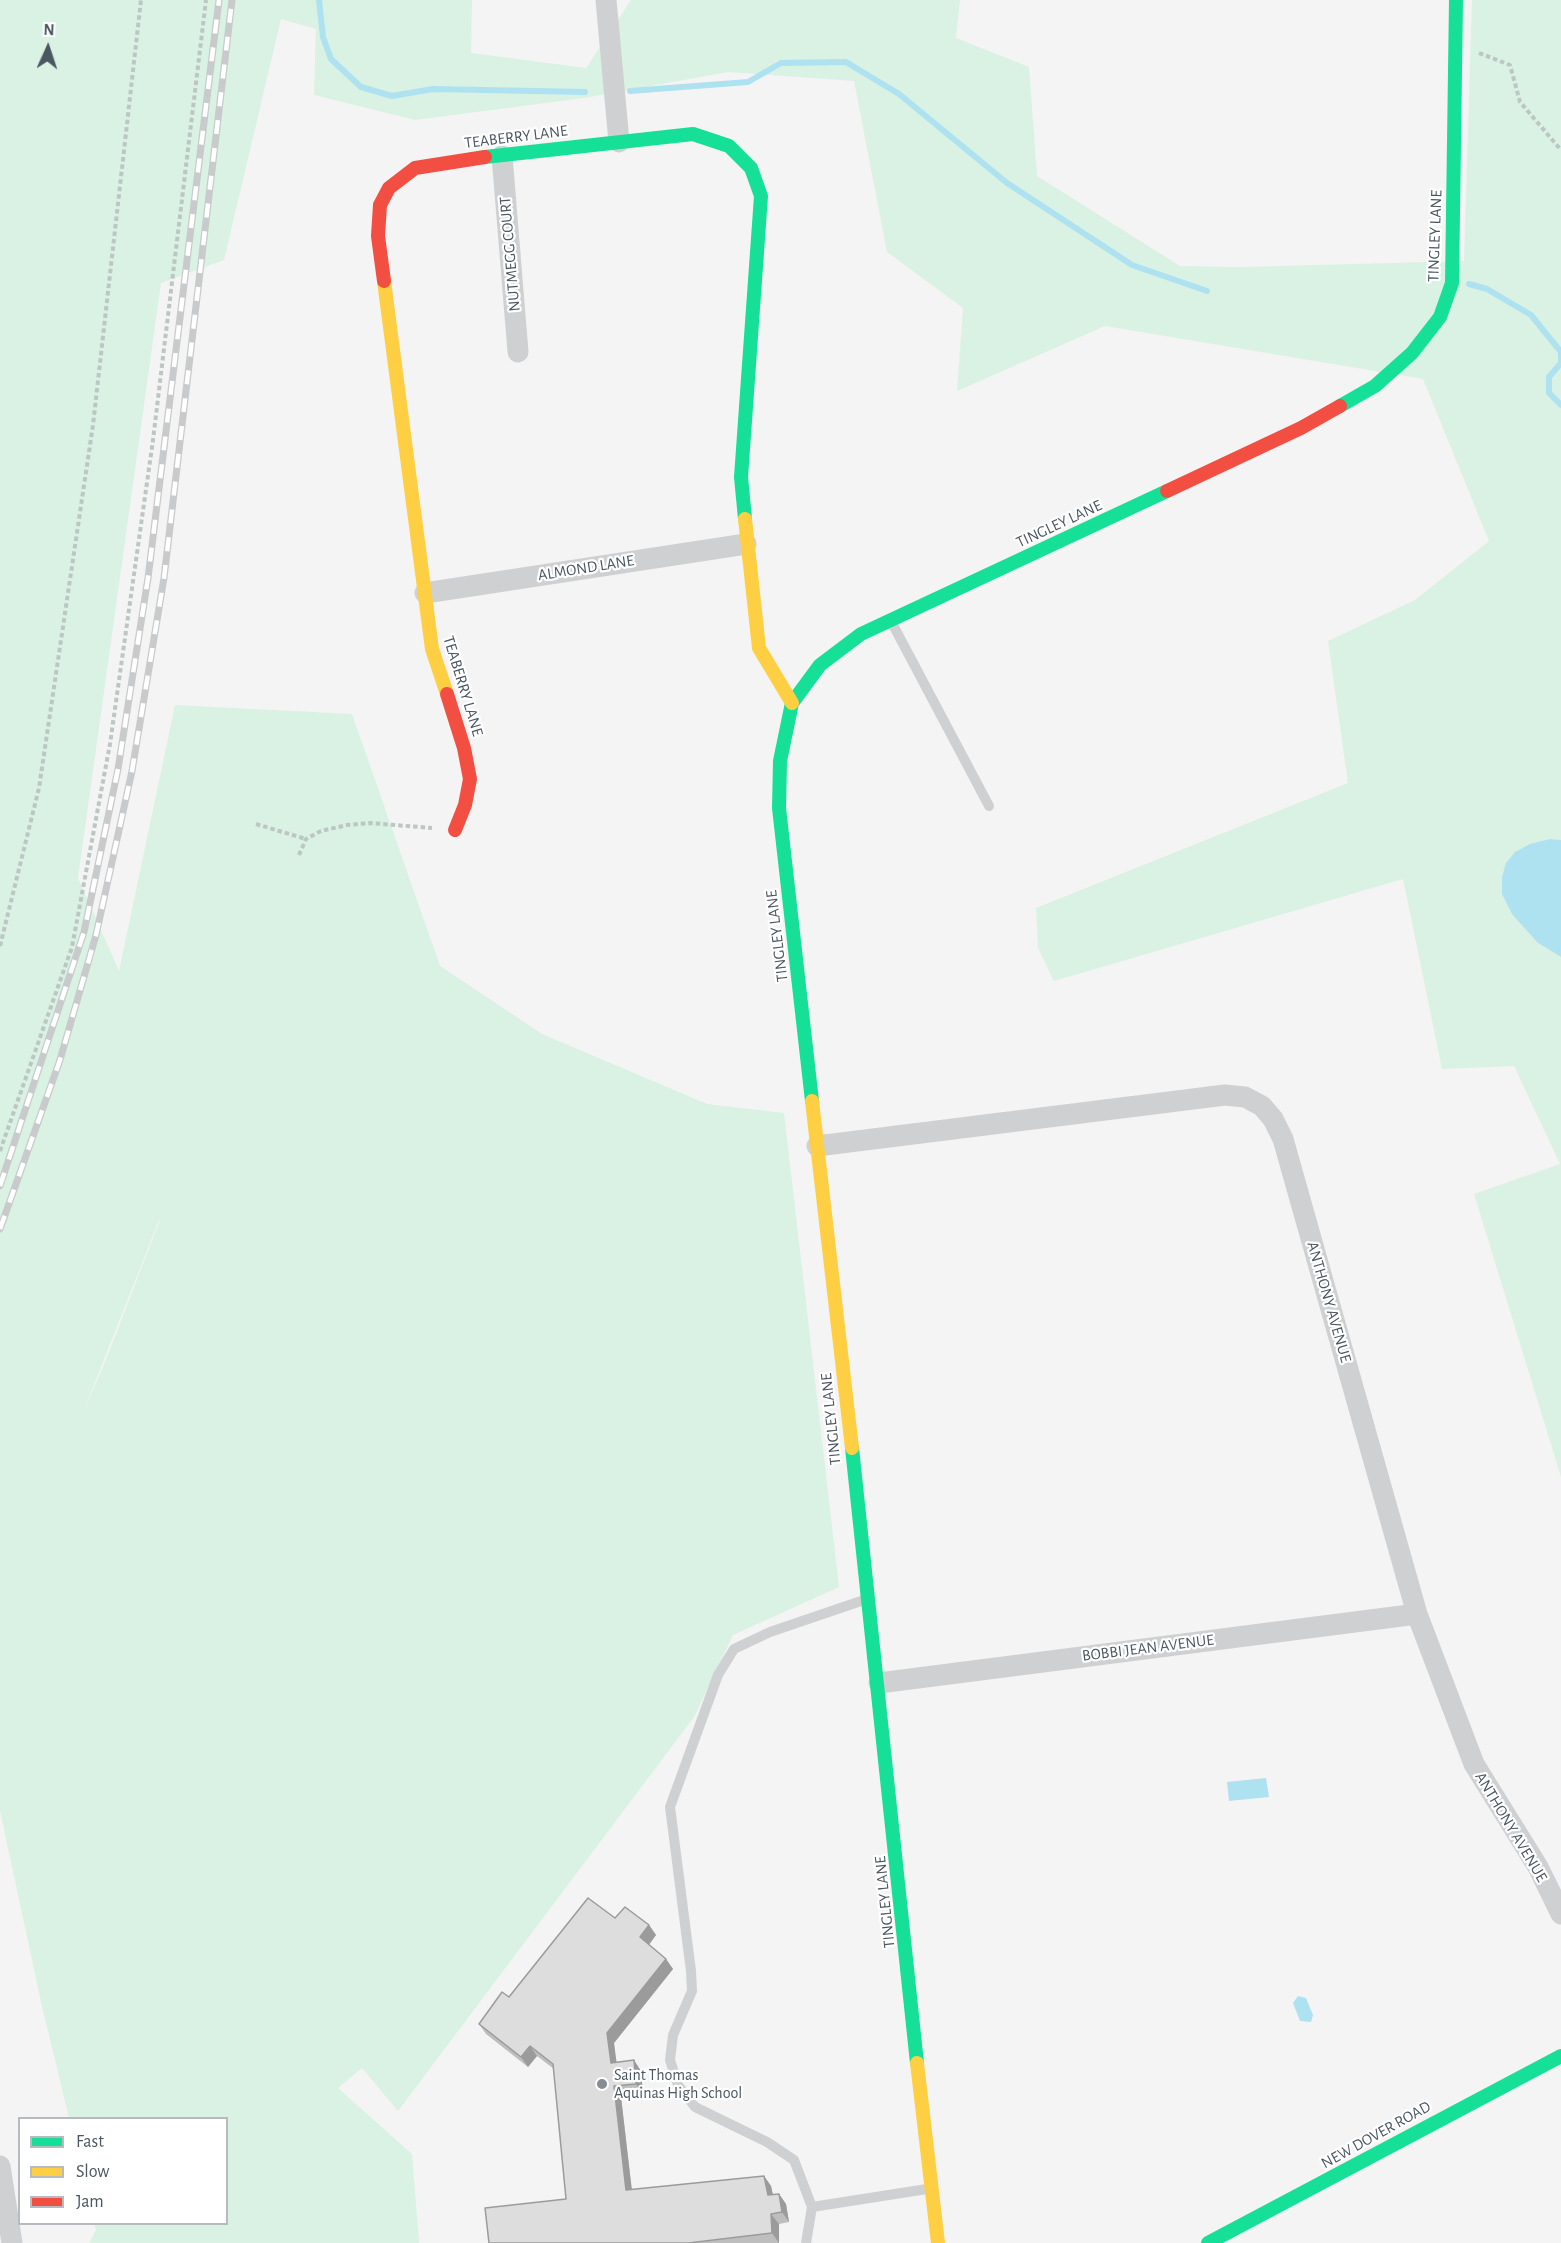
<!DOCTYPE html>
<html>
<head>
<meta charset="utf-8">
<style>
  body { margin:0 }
  #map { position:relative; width:1561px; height:2243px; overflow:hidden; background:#f4f4f4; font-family:"Alegreya Sans",sans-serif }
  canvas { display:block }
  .legend { position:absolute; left:18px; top:2117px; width:210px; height:108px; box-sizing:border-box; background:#fff; border:2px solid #b7bbc0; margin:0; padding:8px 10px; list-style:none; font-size:18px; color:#4a5661 }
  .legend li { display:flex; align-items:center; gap:12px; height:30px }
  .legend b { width:30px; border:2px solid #b7bbc0 }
  .north { position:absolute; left:18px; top:18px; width:60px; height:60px; -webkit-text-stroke:4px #fff; paint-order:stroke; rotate:3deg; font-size:16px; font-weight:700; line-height:24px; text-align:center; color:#4a5661 }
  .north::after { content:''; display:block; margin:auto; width:21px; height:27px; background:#4a5661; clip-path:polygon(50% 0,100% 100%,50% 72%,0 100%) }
</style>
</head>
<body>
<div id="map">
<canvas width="1561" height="2243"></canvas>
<ul class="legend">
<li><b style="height:8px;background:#16e098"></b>Fast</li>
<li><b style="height:8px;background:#ffcf43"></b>Slow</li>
<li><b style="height:8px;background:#f24e42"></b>Jam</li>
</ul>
<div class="north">N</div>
</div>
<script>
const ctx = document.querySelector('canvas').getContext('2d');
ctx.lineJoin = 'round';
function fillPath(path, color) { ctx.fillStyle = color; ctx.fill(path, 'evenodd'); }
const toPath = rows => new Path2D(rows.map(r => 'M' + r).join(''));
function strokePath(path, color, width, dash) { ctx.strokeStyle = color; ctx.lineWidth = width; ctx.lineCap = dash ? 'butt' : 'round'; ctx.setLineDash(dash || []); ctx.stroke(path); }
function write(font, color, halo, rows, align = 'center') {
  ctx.font = font + ' "Alegreya Sans",sans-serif'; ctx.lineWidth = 4.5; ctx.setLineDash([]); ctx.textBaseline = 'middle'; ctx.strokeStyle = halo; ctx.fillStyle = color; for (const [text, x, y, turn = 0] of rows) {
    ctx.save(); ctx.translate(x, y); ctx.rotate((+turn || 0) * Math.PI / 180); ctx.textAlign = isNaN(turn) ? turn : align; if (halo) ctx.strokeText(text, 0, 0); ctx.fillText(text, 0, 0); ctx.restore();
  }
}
fillPath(toPath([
  [0,0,472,0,471,53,586,68,631,0,960,0,956,38,1029,67,1037,176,1180,266,1242,267,1464,261,1472,0,1561,0,1561,840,1550,839,1538,943,1561,957,1561,1477,1474,1194,1560,1164,1514,1066,1442,1069,1403,879,1054,981,1038,948,1036,908,1348,783,1328,641,1415,600,1489,541,1423,379,1105,326,957,391,963,308,887,252,854,81,728,72,584,98,415,120,314,95,316,29,281,19,224,260,161,283,78,878,119,971,175,705,352,714,440,966,542,1034,707,1104,784,1113,839,1587,733,1635,694,1717,398,2111,362,2068,338,2088,412,2154,419,2243,89,2243,96,2230,94,2224,226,2224,226,2118,69,2118,41,2002,0,1811],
  [160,1220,105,1362,83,1413,159,1220]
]), '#d9f2e3');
fillPath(toPath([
  [1550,839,1561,840,1561,957,1538,943,1512,914,1502,894,1502,877,1506,863,1515,852,1530,844],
  [1266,1778,1269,1797,1229,1801,1227,1782],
  [1298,1996,1306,1998,1313,2015,1311,2022,1300,2021,1293,2003]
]), '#aee2f0');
strokePath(toPath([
  [319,0,323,37,331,59,361,87,392,96,433,89,585,92],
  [630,91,748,82,781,63,846,62,899,94,1007,183,1132,265,1207,291],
  [1469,284,1487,289,1531,315,1561,352,1561,363,1549,377,1549,393,1561,405]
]), '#aee2f0', 6);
strokePath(toPath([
  [1479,53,1510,65,1520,102,1561,150],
  [256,824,306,839],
  [299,855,306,839,321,831,347,825,370,823,432,828],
  [0,946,39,788,93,425,141,0],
  [0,1151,72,947,110,744,153,440,206,0]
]), '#bcc7c4', 4, [4.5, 3]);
strokePath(toPath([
  [892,623,989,806],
  [812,2207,927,2189],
  [806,2243,812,2207,794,2160,767,2142,695,2107,678,2085,670,2060,673,2035,692,1991,691,1971,670,1807,718,1675,734,1649,770,1632,867,1599]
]), '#ced0d2', 10);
strokePath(toPath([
  [606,0,619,142],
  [502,156,518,352],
  [425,593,746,544],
  [817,1146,1225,1095,1245,1097,1262,1106,1273,1119,1283,1139,1417,1614,1474,1764,1538,1867,1561,1914],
  [879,1683,1417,1614],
  [0,2166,12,2243]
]), '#ced0d2', 21);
strokePath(toPath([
  [485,157,693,134,729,146,751,168,761,196,741,477,745,519],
  [1340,406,1375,386,1412,353,1440,317,1452,283,1456,0],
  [812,1101,779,808,780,761,792,703,820,665,861,634,1167,491],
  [852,1448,917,2063],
  [1208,2243,1561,2056]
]), '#16e098', 14);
strokePath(toPath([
  [384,281,432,649,447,694],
  [745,519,759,648,792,703],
  [812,1101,852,1448],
  [917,2063,938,2243]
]), '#ffcf43', 14);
strokePath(toPath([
  [384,281,378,236,380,205,389,188,415,168,485,157],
  [1167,491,1301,428,1340,406],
  [447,694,464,748,470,779,465,805,455,830]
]), '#f24e42', 14);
const rail = toPath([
  [0,1186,84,932,118,769,148,578,219,0],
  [0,1229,60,1060,96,935,132,771,164,578,232,0]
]);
strokePath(rail, '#c9cacc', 7);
strokePath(rail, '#fff', 4.5, [14]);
fillPath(toPath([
  [615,1918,649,1925,656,1935,649,1945,666,1959,673,1969,614,2043,616,2062,641,2071,643,2094,621,2097,632,2190,764,2176,771,2186,773,2195,779,2194,786,2204,789,2222,779,2224,779,2243,489,2243,566,2199,554,2069,537,2056,528,2067,486,2034,479,2024,509,1997]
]), '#bebebf');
fillPath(toPath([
  [649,1925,656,1935,647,1947,640,1937],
  [666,1959,673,1969,614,2043,618,2073,611,2063,607,2033],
  [530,2046,537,2056,528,2067,521,2057],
  [634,2060,641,2071,643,2094,636,2084],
  [614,2086,621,2097,633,2201,626,2190],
  [764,2176,771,2186,775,2205,768,2195],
  [779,2194,786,2204,789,2222,782,2212],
  [771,2214,779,2224,779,2243,772,2233]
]), '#9b9b9b');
const building = toPath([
  [588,1898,615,1918,625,1907,649,1925,640,1937,666,1959,607,2033,611,2063,634,2060,636,2084,614,2086,626,2190,764,2176,768,2195,779,2194,782,2212,771,2214,772,2233,688,2243,489,2243,485,2208,566,2199,553,2064,530,2046,521,2057,479,2024,502,1992,509,1997,588,1898]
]);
fillPath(building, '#ddddde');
strokePath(building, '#9b9b9b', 1.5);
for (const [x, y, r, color] of [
  [602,2084,6,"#868d94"]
]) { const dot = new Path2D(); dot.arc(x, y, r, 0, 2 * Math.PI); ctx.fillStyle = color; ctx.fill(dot); strokePath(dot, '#fff', 2); }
write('16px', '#4a5661', '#fff', [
  ["TEABERRY LANE",516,137,-7],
  ["TINGLEY LANE",1435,236,-88],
  ["NUTMEGG COURT",510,254,-95],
  ["TINGLEY LANE",1059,524,-25],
  ["ALMOND LANE",586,568,-9],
  ["TEABERRY LANE",463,686,73],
  ["TINGLEY LANE",777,936,-97],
  ["ANTHONY AVENUE",1329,1302,74],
  ["TINGLEY LANE",831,1419,-96],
  ["BOBBI JEAN AVENUE",1148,1648,-7],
  ["ANTHONY AVENUE",1511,1827,59],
  ["TINGLEY LANE",885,1902,-96],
  ["NEW DOVER ROAD",1376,2135,-29]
]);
write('16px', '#4a5661', '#fff', [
  ["Saint Thomas",614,2075],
  ["Aquinas High School",614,2093]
], 'left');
</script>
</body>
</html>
